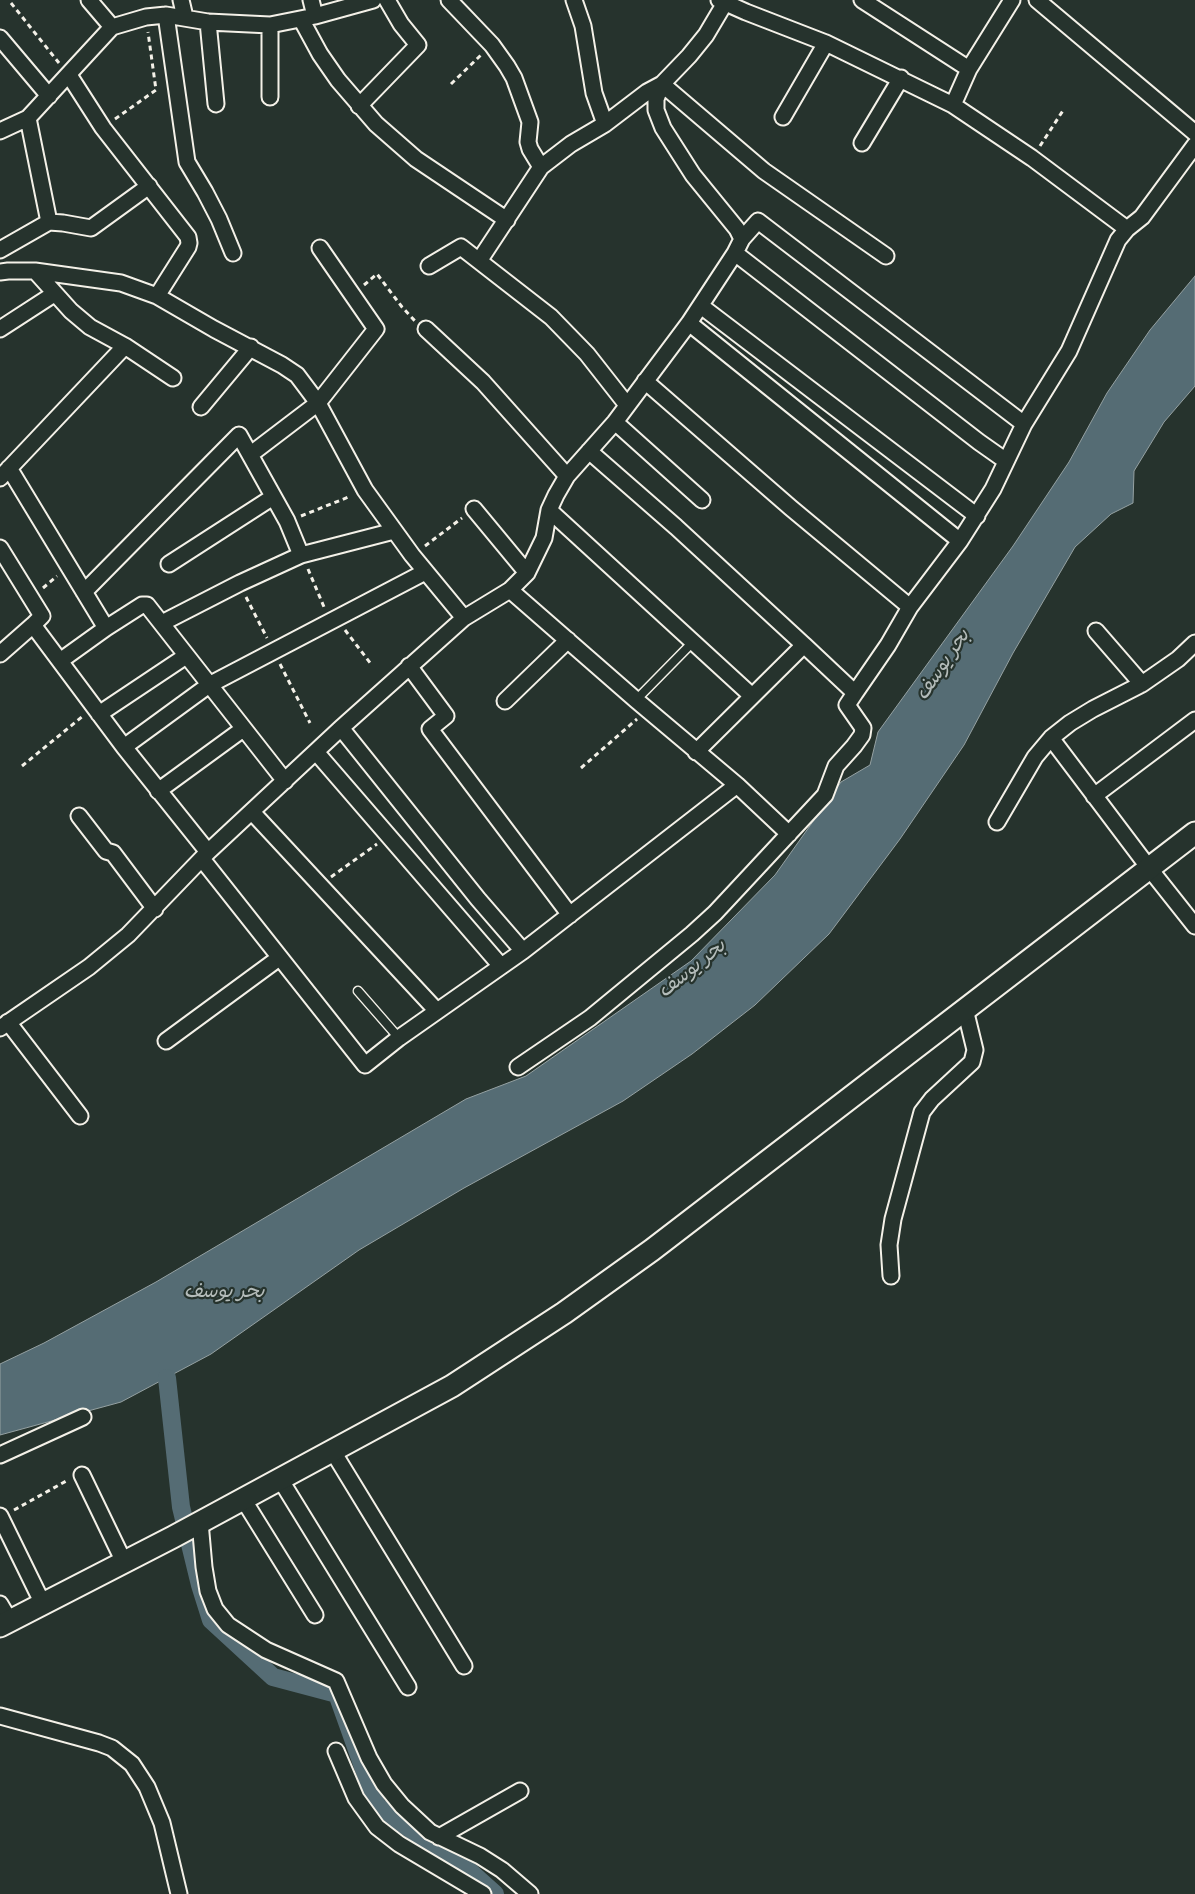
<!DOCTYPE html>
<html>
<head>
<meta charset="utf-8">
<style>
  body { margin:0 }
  canvas { display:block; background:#26332d }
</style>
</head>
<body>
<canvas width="1195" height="1894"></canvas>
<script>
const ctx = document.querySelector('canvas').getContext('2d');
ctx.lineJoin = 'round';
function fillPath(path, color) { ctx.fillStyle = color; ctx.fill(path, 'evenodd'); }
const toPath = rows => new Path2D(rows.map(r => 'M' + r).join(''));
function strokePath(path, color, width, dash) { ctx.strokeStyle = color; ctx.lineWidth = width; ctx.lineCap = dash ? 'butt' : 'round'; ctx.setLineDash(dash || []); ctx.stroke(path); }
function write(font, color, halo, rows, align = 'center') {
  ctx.font = font + ' Itim,"Playpen Sans Arabic",sans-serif'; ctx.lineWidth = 4.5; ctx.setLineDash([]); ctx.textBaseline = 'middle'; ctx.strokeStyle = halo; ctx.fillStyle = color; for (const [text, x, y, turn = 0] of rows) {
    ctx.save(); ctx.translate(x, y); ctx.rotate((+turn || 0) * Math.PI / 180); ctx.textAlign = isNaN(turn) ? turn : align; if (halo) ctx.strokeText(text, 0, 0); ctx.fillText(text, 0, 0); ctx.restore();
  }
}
const water = toPath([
  [1195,276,1195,386,1164,422,1134,471,1133,503,1111,514,1075,547,1013,653,964,745,900,839,829,934,755,1005,692,1054,623,1101,464,1188,359,1250,211,1354,121,1402,0,1435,0,1364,44,1343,156,1282,466,1099,526,1076,691,961,775,875,841,782,870,765,878,732,1013,546,1069,462,1107,393,1150,330,1195,276]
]);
fillPath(water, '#556c74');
strokePath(water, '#95a1a2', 1);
strokePath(toPath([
  [167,1378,181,1507,200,1585,211,1620,273,1677,337,1694,377,1806,465,1867,495,1894]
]), '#556c74', 18);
const lane = toPath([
  [636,700,692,643],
  [358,991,399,1038]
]);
const street = toPath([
  [89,0,112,27],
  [181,0,185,17],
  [311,0,315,16],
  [449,0,492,45,507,66,514,78,530,122,528,142,530,149,541,167],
  [574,0,583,26,594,93,605,124],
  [719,0,746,12,826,43,953,105,1032,158,1127,229],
  [862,0,969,69],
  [1037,0,1195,133],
  [166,15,187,162,205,192,219,219,233,253],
  [301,19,320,54,338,80,376,124,416,159,507,220],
  [208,22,216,104],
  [270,25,270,97],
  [0,38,49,96],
  [69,75,103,128,188,237,189,243,188,247,157,296],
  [662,84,764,171,886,256],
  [662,84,656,99,656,110,663,128,693,175,737,229,742,239],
  [953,105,969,69,1012,0],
  [359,106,418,45,401,24,387,0],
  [783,117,826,43],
  [28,118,49,222],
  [0,131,28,118,112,27,146,17,166,15,208,22,270,25,315,16,373,0],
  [862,143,901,78],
  [0,250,49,222,63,223,91,228,149,186],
  [735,253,979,442,1006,461],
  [479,261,541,167,571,144,605,124,647,92,662,84,689,56,706,35,725,3],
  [429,266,461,247,551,317,587,354,627,405],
  [0,272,8,271,35,271,121,283,157,296,214,329,282,365,297,375,318,403,365,490,412,555,464,618],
  [701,306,977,516],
  [689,323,960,541],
  [0,329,54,294],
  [426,329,483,382,567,476],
  [125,346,173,378],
  [645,381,791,508,910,607],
  [201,407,251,347],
  [615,422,702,500],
  [589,451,676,527,804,645,696,752],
  [251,454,318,403,376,329,320,248],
  [9,468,106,628],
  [0,478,125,346,90,327,71,311,35,271],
  [474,509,527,573],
  [549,510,752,696],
  [0,548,42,616,33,625,124,747,208,852],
  [169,564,273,497],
  [510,590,636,700,737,785,789,834],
  [84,592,239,435,287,521,301,555],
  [162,623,240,583,301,555,394,531],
  [1096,631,1142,684],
  [0,654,33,625],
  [60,661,106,628,142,605,147,605,285,781],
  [409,666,446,716,430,729,570,915],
  [855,693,888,645,910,607,960,541,993,489,1024,424,1069,351,1118,240,1127,229,1142,217,1195,145],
  [505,701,568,640],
  [99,714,186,656],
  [341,728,478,899,523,951],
  [1051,738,1149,868,1195,926],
  [124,747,209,685,425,572],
  [316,752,501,966],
  [158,791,243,729],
  [1094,796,1195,720],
  [252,812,437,1011],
  [79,816,106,851,113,853,155,909],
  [997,822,1035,757,1051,738,1070,723,1093,709,1142,684,1178,659,1195,643],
  [202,859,365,1065,399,1038,523,951,737,785],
  [8,1022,80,1116],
  [0,1028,89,967,128,935,208,852,341,728,464,618,510,590,527,573,544,538,549,510,556,495,567,476,615,422,689,323,735,253,742,239,758,221,1024,424],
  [166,1041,279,958],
  [518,1067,590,1018,692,934,715,913,825,795,836,766,854,746,862,735,863,728,847,705,855,693,804,645],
  [891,1276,889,1245,893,1219,922,1112,932,1099,972,1062,975,1050,965,1009],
  [332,1450,464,1666],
  [0,1455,83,1417],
  [82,1475,124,1562],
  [280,1479,408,1687],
  [243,1499,315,1615],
  [0,1516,43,1604],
  [200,1522,204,1567,208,1591,215,1609,228,1625,266,1650,336,1681,369,1758,384,1784,402,1806,430,1832,480,1856,502,1870,530,1894],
  [0,1604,10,1621],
  [0,1716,99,1743,112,1748,132,1764,147,1787,162,1823,179,1894],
  [336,1751,356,1798,377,1827,399,1844,483,1894],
  [439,1837,520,1791]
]);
const secondary = toPath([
  [0,1626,173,1537,452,1386,564,1313,652,1250,1195,833]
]);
strokePath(lane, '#f4f1e8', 11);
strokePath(street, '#f4f1e8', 19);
strokePath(secondary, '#f4f1e8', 25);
strokePath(toPath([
  [11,3,59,63],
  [451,84,482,54],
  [115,119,156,90,148,32],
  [1040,146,1064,109],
  [364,285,377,274,402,307,415,321],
  [301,516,351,496],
  [425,546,462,518],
  [308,569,324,607],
  [43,588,57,576],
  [246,597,267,638],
  [345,630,371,664],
  [280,664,310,723],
  [22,766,83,716],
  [581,768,637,719],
  [331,877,377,844],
  [14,1510,68,1480]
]), '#f4f1e8', 3, [5, 4]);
strokePath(lane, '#26332d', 8);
strokePath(street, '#26332d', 15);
strokePath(secondary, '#26332d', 21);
write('italic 20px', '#b4bcba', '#26332d', [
  ["بحر يوسف",943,665,-56],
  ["بحر يوسف",692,969,-39],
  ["بحر يوسف",224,1292]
]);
</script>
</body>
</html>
